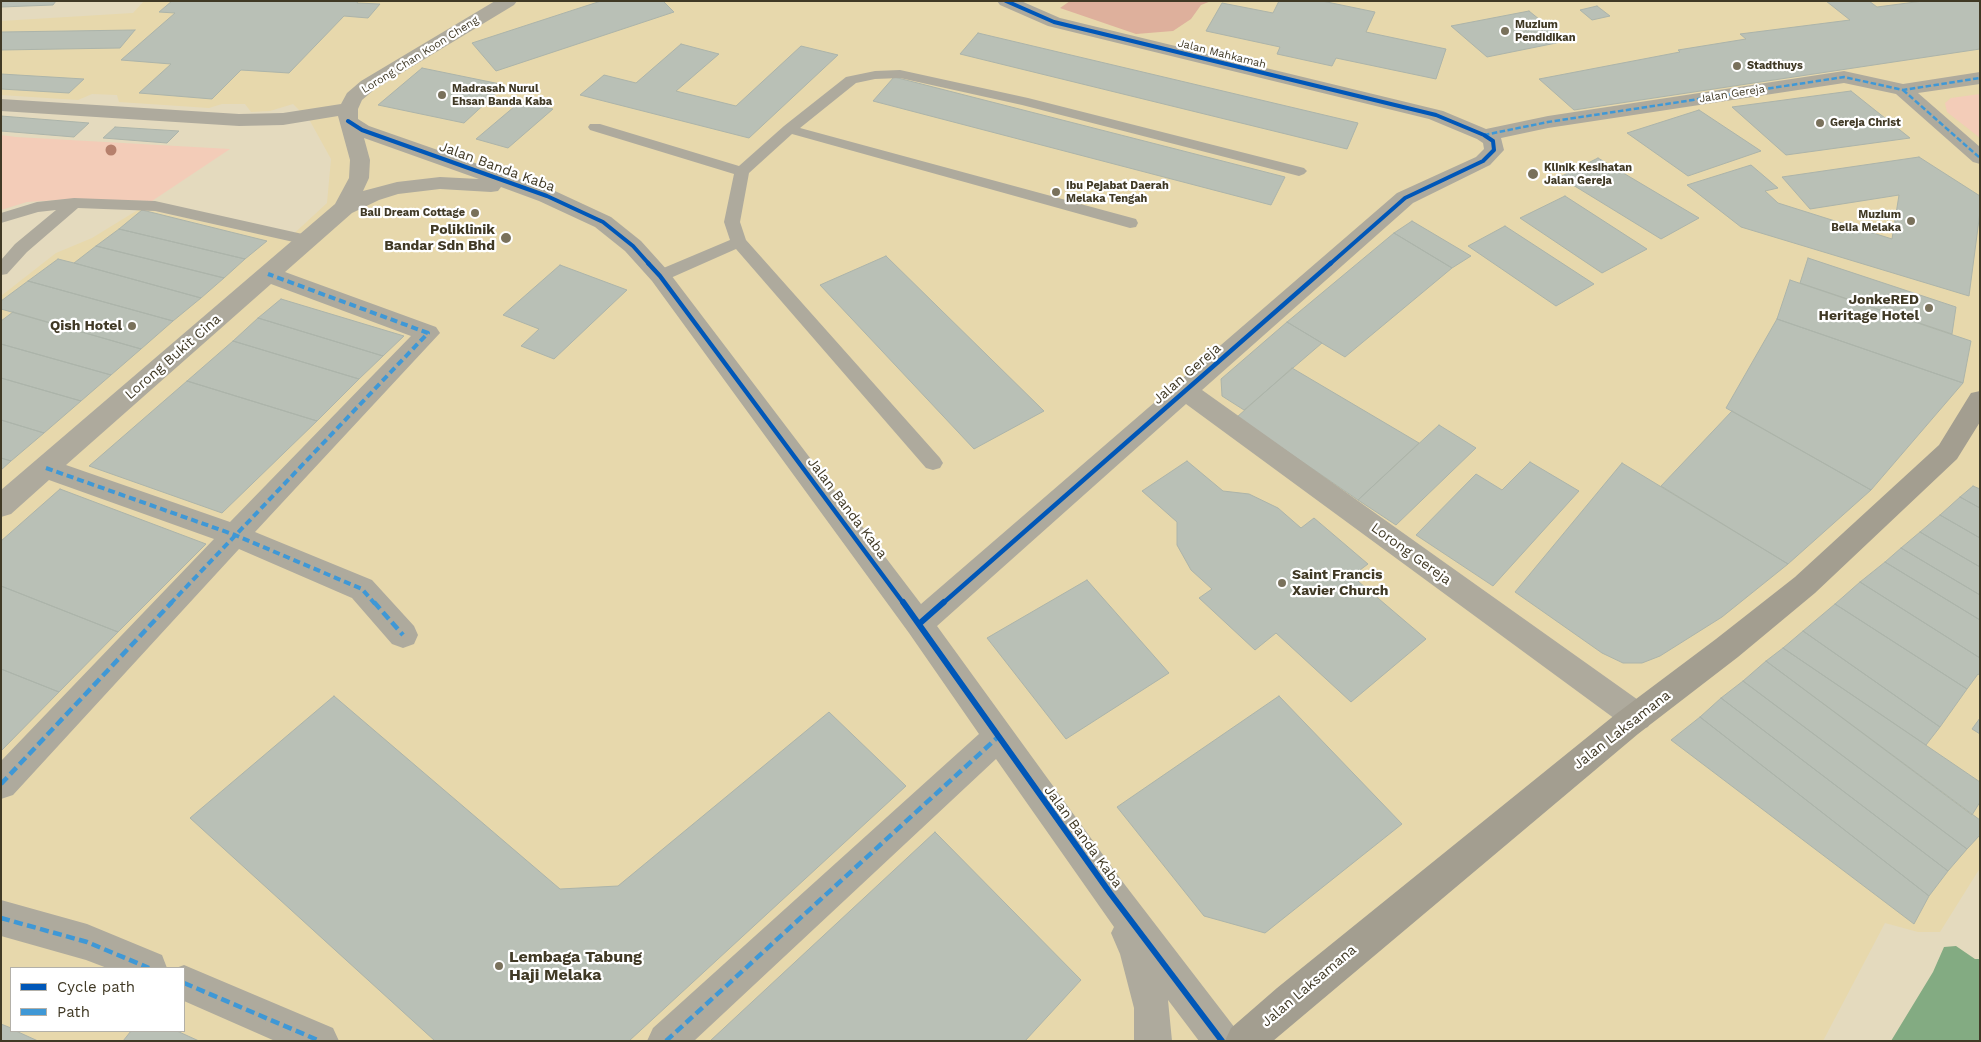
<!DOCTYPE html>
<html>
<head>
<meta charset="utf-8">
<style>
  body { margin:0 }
  #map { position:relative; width:1981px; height:1042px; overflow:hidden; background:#e4dabe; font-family:"Work Sans",sans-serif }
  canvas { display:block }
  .frame { position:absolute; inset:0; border:2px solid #403925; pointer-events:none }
  .legend { position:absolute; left:10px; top:967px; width:175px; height:65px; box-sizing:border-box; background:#fff; border:1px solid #b3b0a8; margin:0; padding:6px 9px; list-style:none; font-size:15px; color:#403925 }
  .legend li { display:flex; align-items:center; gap:10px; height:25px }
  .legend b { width:25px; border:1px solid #b3b0a8 }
</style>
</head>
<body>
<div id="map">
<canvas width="1981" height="1042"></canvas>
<div class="frame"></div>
<ul class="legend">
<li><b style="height:6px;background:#0057b8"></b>Cycle path</li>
<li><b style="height:6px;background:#3f98d6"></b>Path</li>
</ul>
</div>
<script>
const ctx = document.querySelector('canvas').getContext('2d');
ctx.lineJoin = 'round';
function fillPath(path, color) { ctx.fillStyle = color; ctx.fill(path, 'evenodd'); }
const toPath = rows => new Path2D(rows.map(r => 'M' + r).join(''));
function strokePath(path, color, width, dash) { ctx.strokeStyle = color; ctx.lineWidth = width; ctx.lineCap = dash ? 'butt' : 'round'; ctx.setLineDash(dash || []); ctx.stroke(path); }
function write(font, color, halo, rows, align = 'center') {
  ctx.font = font + ' "Work Sans",sans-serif'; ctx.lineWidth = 4.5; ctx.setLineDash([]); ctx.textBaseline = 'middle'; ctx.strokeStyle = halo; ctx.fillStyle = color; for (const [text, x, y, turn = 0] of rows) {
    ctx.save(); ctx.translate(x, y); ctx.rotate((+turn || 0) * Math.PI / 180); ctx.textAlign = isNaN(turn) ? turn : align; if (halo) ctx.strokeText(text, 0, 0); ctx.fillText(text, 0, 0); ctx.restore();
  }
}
fillPath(toPath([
  [144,1,1980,1,1980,868,1940,932,1918,932,1885,923,1823,1041,1,1041,1,296,56,253,92,238,141,208,287,240,327,203,331,159,310,121,293,104,270,111,251,112,245,104,222,104,209,108,119,102,117,95,92,94,78,100,1,95,1,21,133,13],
  [11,968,184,968,184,1031,11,1031]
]), '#e7d8ac');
fillPath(toPath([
  [1980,94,1980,138,1947,112,1945,103,1951,98],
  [1,135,16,137,230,149,152,201,71,199,27,202,1,210]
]), '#f3ccb8');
fillPath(toPath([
  [1070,1,1211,1,1201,5,1191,19,1173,31,1136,34,1060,8]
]), '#deb09c');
fillPath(toPath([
  [1956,946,1975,959,1980,959,1980,1041,1891,1041,1933,972,1944,947]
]), '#83ab82');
const building = toPath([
  [1,1,56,1,53,5,1,7,1,1],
  [172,1,358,1,357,3,380,4,368,18,344,16,289,73,241,70,212,99,139,93,171,64,121,60,175,13,159,12,172,1],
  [601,1,663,1,674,12,496,71,472,43,601,1],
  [1279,1,1322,1,1375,12,1366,32,1446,49,1436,79,1336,58,1332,66,1277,54,1280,47,1206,31,1222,3,1273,13,1279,1],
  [1826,1,1869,1,1877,7,1923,1,1980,1,1980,49,1574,110,1539,79,1680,52,1678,50,1746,39,1740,34,1850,20,1826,1],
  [1597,6,1610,16,1592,20,1580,10,1597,6],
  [1529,11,1566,41,1487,57,1451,26,1529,11],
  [135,30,120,48,1,50,1,32,135,30],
  [978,33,1358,123,1347,149,960,54,978,33],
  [681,44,719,54,676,91,736,106,801,46,838,55,749,138,580,95,604,75,636,83,681,44],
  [422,68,505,85,464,123,378,105,422,68],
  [1,74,84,79,69,93,1,89,1,74],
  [894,77,1285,177,1271,205,873,101,894,77],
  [1851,91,1910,138,1786,155,1732,107,1851,91],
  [521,101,553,109,508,148,476,139,521,101],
  [1699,110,1761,151,1688,176,1627,133,1699,110],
  [1,116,89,123,74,137,1,131,1,116],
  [115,127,179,131,167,143,103,138,115,127],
  [1919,157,1980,196,1980,212,1969,296,1741,227,1687,185,1751,165,1778,188,1765,191,1778,203,1892,239,1899,195,1810,209,1782,177,1919,157],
  [1598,158,1699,218,1661,239,1560,177,1598,158],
  [1565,196,1647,249,1602,273,1520,218,1565,196],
  [142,210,267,241,245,259,119,229,142,210],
  [1412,221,1471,256,1452,268,1394,233,1412,221],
  [1505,226,1594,284,1556,306,1468,246,1505,226],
  [119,229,245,259,224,278,96,246,119,229],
  [1394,233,1452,268,1345,357,1287,322,1394,233],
  [96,246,224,278,201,298,74,263,96,246],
  [886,256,1044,411,974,449,820,285,886,256],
  [1808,258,1956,307,1952,334,1800,283,1808,258],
  [58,259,74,263,201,298,173,321,28,281,58,259],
  [560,265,627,290,554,359,521,346,539,329,503,315,560,265],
  [1790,280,1971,341,1963,383,1777,319,1790,280],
  [28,281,173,321,141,349,1,309,1,301,28,281],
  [281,299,404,336,383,356,258,318,281,299],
  [13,312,141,349,111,375,1,344,1,321,13,312],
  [258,318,383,356,359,379,233,341,258,318],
  [1777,319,1963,383,1871,490,1726,408,1777,319],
  [1287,322,1322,343,1244,410,1222,396,1221,379,1287,322],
  [233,341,359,379,317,421,187,381,233,341],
  [1,344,111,375,81,401,1,378,1,344],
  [1292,368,1419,443,1358,500,1237,417,1292,368],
  [1,378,81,401,44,433,1,420,1,378],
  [187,381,317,421,222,513,89,466,187,381],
  [1732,411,1871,490,1788,564,1661,486,1732,411],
  [1,420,44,433,11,461,1,458,1,420],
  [1439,425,1476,448,1396,525,1358,500,1439,425],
  [1,458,11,461,1,470,1,458],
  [1187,461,1223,491,1249,494,1278,508,1301,528,1314,518,1368,564,1352,576,1426,639,1351,702,1276,633,1255,650,1199,598,1212,589,1191,570,1177,545,1177,522,1142,491,1187,461],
  [1530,462,1579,491,1493,586,1416,535,1476,474,1502,490,1530,462],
  [1622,463,1788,564,1722,617,1660,656,1642,663,1623,663,1602,653,1515,592,1622,463],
  [1973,486,1980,489,1980,508,1960,497,1973,486],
  [60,489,206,544,118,632,1,586,1,541,60,489],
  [1960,497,1980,508,1980,538,1940,515,1960,497],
  [1940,515,1980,538,1980,567,1920,532,1940,515],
  [1920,532,1980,567,1980,595,1901,548,1920,532],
  [1901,548,1980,595,1980,620,1885,562,1901,548],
  [1885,562,1980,620,1980,658,1860,582,1885,562],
  [1087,580,1169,673,1066,739,987,638,1087,580],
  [1860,582,1980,658,1980,675,1978,674,1967,689,1835,604,1860,582],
  [1,586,118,632,59,692,1,669,1,586],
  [1835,604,1967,689,1940,727,1803,631,1835,604],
  [1803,631,1940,727,1926,745,1783,648,1803,631],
  [1783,648,1980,782,1980,802,1972,815,1766,661,1783,648],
  [1766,661,1980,820,1980,835,1967,849,1743,681,1766,661],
  [1,669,59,692,1,751,1,669],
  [1743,681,1967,849,1948,871,1721,698,1743,681],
  [334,696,560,889,618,886,829,712,906,786,629,1041,435,1041,190,818,334,696],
  [1279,696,1402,824,1265,933,1204,916,1117,807,1279,696],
  [1721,698,1948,871,1929,896,1700,717,1721,698],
  [1700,717,1929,896,1914,924,1671,740,1700,717],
  [1980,718,1980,734,1972,729,1980,718],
  [935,832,1081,980,1025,1041,710,1041,935,832],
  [1,1024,11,1028,11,1031,16,1031,38,1041,1,1041,1,1024],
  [131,1031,177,1031,199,1041,123,1041,131,1031]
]);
fillPath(building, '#b9c0b6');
strokePath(building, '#acb4aa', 1);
fillPath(toPath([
  [900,70,1028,98,1304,168,1307,171,1304,174,1299,176,1022,105,900,78,875,79,856,83,800,128,1136,219,1138,223,1136,227,1130,228,792,134,749,173,740,222,746,240,940,458,943,463,940,468,933,470,926,468,736,249,666,280,660,281,654,280,652,276,654,272,730,240,724,222,734,174,590,130,588,127,590,124,600,124,739,166,784,126,846,77,875,71,900,70],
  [74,198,155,201,307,235,313,236,315,240,313,244,307,245,155,211,78,208,27,252,7,274,1,275,1,260,15,244,56,210,38,212,1,223,1,213,37,202,74,198]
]), '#aeaa9d');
fillPath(toPath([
  [495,1,517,1,514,5,375,89,362,100,358,109,358,119,369,126,555,191,611,217,641,241,668,271,921,604,1397,193,1476,157,1484,149,1483,143,1477,139,1429,119,1048,26,1000,5,997,1,1021,1,1060,18,1443,111,1486,129,1548,116,1844,71,1903,84,1980,72,1980,84,1918,93,1980,147,1980,164,1973,162,1896,94,1844,83,1548,128,1501,138,1504,150,1490,165,1413,203,1202,390,1648,707,1653,717,1648,727,1637,731,1626,727,1186,404,937,626,1122,881,1235,1028,1241,1041,1199,1041,1168,1000,1172,1041,1134,1041,1134,1008,1120,954,1111,933,1114,927,996,759,694,1041,647,1041,653,1028,979,734,909,633,652,281,625,251,595,227,539,201,501,187,498,191,491,192,440,189,398,194,379,200,352,213,285,272,436,327,440,333,255,532,372,580,414,626,418,635,414,644,403,648,392,644,352,598,239,549,13,795,1,799,1,761,214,539,49,480,11,514,1,517,1,490,335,204,349,178,350,160,338,116,283,125,239,126,1,111,1,99,239,114,283,113,341,104,347,93,361,81,495,1],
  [364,138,479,179,440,177,397,182,363,191,369,178,370,160,364,138],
  [271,284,411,336,230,522,66,465,271,284],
  [1,900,87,924,162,955,167,968,107,968,86,960,1,936,1,900],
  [184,965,333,1028,339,1041,275,1041,184,1001,184,968,176,968,184,965]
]), '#aeaa9d');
fillPath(toPath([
  [1980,391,1980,422,1957,459,1815,593,1738,657,1638,734,1273,1041,1225,1041,1231,1028,1277,988,1616,714,1716,639,1795,577,1939,445,1971,393,1980,391]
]), '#a39e90');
strokePath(toPath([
  [1903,90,1980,158],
  [1484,135,1548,122,1844,77,1903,90,1980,78]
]), '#3f98d6', 2.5, [5.5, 2.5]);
strokePath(toPath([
  [46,468,235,535,362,589,375,604],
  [170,604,428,333,268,274]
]), '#3f98d6', 4, [7, 4]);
strokePath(toPath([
  [374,602,403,635],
  [1,784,172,602],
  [1,918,87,942,149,968],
  [184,983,320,1041],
  [666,1041,998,737]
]), '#3f98d6', 4.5, [9, 4.5]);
strokePath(toPath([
  [1006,1,1054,22,1436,115,1484,135,1493,141,1494,150,1483,161,1405,198,1330,264],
  [348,121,362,130,547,196,603,222,633,246,649,264]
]), '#0057b8', 4);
strokePath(toPath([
  [648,263,660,276,904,604],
  [942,604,1331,263]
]), '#0057b8', 4.5);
strokePath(toPath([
  [903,602,1110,893,1222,1041],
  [919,624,944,602]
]), '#0057b8', 6);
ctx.fillStyle = '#b6806c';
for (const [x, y] of [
  [111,150]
]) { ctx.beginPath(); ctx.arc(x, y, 5.5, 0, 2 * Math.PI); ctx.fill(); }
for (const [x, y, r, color] of [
  [1505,31,5,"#79715b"],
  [1737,66,5,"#79715b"],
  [442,95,5,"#79715b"],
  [1820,123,5,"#79715b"],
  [1533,174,6,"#79715b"],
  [1056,192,5,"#79715b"],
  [475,213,5,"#79715b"],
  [1911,221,5,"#79715b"],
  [506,238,6,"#79715b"],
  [1929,308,5,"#79715b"],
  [132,326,5,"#79715b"],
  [1282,583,5,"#79715b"],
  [499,966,5,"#79715b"]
]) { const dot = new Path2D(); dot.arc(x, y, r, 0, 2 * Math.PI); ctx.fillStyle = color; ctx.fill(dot); strokePath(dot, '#fff', 2); }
write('bold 11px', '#403925', '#fff', [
  ["Muzium",1515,25],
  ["Pendidikan",1515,38],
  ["Stadthuys",1747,66],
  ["Madrasah Nurul",452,89],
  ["Ehsan Banda Kaba",452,102],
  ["Gereja Christ",1830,123],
  ["Klinik Kesihatan",1544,168],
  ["Jalan Gereja",1544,181],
  ["Ibu Pejabat Daerah",1066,186],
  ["Melaka Tengah",1066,199],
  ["Bali Dream Cottage",465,213,"right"],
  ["Muzium",1901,215,"right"],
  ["Belia Melaka",1901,228,"right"]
], 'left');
write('11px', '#403925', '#fff', [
  ["Jalan Mahkamah",1222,54,14],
  ["Lorong Chan Koon Cheng",420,55,-32],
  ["Jalan Gereja",1732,94,-9]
]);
write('14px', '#403925', '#fff', [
  ["Jalan Banda Kaba",497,167,20],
  ["Lorong Bukit Cina",173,357,-41],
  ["Jalan Gereja",1187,374,-41],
  ["Jalan Banda Kaba",847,508,53],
  ["Lorong Gereja",1411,554,36],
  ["Jalan Laksamana",1622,730,-38],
  ["Jalan Banda Kaba",1083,837,54],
  ["Jalan Laksamana",1309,986,-40]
]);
write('bold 14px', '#403925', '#fff', [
  ["Poliklinik",495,230],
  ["Bandar Sdn Bhd",495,246],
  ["JonkeRED",1919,300],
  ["Heritage Hotel",1919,316],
  ["Qish Hotel",122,326],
  ["Saint Francis",1292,575,"left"],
  ["Xavier Church",1292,591,"left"]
], 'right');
write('bold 16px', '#403925', '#fff', [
  ["Lembaga Tabung",509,957],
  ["Haji Melaka",509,975]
], 'left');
</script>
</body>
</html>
